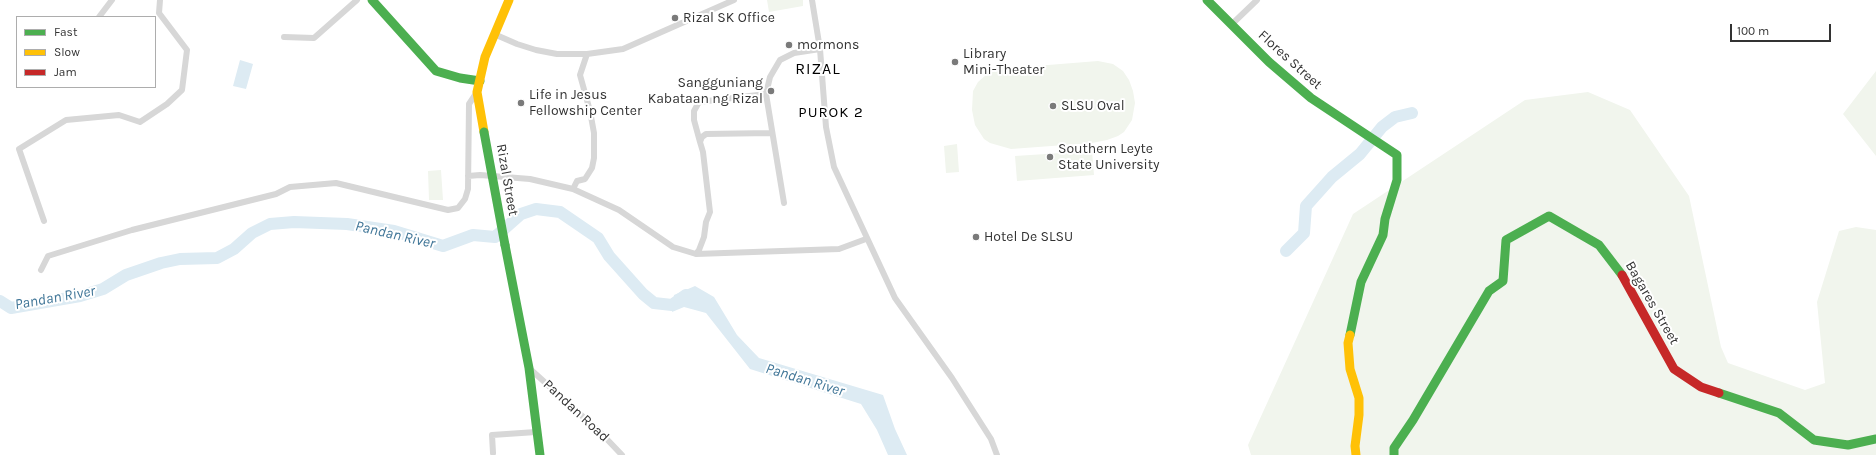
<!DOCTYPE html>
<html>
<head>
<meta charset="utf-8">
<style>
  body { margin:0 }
  #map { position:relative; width:1876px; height:455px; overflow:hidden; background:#fff; font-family:Karla,sans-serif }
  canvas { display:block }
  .legend { position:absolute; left:16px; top:16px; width:140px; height:72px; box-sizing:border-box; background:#fff; border:1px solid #adadad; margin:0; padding:5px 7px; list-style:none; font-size:12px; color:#333 }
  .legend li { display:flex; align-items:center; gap:8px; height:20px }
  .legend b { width:20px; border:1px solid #adadad }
  .scale { position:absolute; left:1730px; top:24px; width:101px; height:18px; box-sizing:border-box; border:2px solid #333; border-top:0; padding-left:5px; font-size:12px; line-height:14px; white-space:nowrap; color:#333; -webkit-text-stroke:3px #fff; paint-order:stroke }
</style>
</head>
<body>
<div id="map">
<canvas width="1876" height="455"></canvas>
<ul class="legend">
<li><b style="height:5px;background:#4caf50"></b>Fast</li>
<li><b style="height:5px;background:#ffc107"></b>Slow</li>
<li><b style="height:5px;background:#c62828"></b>Jam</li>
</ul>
<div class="scale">100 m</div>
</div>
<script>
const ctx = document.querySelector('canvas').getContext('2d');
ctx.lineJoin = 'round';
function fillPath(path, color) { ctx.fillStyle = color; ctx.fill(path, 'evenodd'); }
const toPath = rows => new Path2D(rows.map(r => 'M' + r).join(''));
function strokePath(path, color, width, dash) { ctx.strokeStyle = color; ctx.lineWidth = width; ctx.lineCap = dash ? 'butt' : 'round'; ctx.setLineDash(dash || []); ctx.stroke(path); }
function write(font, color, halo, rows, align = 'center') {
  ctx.font = font + ' Karla,sans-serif'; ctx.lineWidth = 4; ctx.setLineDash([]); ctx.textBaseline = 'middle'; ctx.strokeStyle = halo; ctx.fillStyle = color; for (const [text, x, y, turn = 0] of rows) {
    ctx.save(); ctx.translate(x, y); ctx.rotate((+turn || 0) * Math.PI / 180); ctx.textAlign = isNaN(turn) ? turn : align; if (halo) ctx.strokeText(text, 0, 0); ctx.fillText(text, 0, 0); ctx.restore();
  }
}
fillPath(toPath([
  [767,0,803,0,803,6,769,12],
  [1098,61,1113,64,1123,71,1129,80,1133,91,1135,103,1132,120,1124,132,1118,136,1107,140,1092,143,1011,149,990,143,984,139,975,125,972,110,973,91,978,82,986,75,998,69],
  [1876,71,1876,156,1843,114],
  [1588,92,1630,110,1689,196,1721,347,1728,363,1805,390,1825,383,1817,302,1839,231,1856,227,1876,230,1876,455,1251,455,1248,445,1353,214,1525,100],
  [957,144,959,172,946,173,944,146],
  [1092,151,1094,175,1017,181,1015,156],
  [441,170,443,200,429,200,428,171]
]), '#f1f5ed');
fillPath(toPath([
  [240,60,253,64,246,89,233,86],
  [695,286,714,297,737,335,759,358,883,395,895,429,907,455,888,455,877,430,861,404,750,369,706,313,684,307,672,312,674,295]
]), '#ddebf3');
strokePath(toPath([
  [1286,251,1304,233,1306,206,1332,177,1360,154,1382,127,1395,117,1412,113],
  [0,301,11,308,80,296,103,289,126,275,161,263,180,259,217,258,234,249,252,233,270,224,294,222,347,224,394,231,443,246,473,235,495,237,521,214,536,209,560,212,598,238,609,256,643,294,654,303,672,305,686,295]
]), '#ddebf3', 12);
strokePath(toPath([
  [812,0,820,49,826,127,834,167,895,298,952,378,991,439,997,455],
  [99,17,112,0],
  [1231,25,1257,0],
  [494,34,517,44,536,50,557,54,587,54,623,49,734,0],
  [284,37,314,38,357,0],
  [700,142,694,120,694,111,699,102,766,94],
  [468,176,480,175,530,179,573,189,619,210,673,247,696,254,699,250,704,237,706,222,710,212,703,152,700,142,702,137,706,134,771,133],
  [573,189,577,181,585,179,592,168,594,158,594,133,590,111,580,75,587,54],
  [784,203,766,94,770,77,780,60,794,53,820,49],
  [44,221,19,149,66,120,119,115,140,122,167,104,182,90,187,50,159,13,160,0],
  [696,254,839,249,866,239],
  [41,270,48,256,132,230,276,194,290,187,336,183,448,210,458,208,465,199,468,189,469,104,477,92],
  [529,368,601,433,622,455],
  [493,453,492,435,536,432]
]), '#d7d7d7', 6);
strokePath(toPath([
  [372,0,436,71,460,78,480,81],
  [1207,0,1269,62,1311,98,1397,155,1397,180,1385,219,1383,235,1361,282,1350,335],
  [505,245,529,368,540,455],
  [1719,393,1779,413,1814,440,1848,445,1876,439],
  [1394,455,1394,448,1413,420,1489,291,1503,281,1506,240,1549,216,1599,245,1622,275]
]), '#4caf50', 9);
strokePath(toPath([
  [484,132,477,92,485,57,509,0],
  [1350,335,1348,343,1350,369,1359,398,1359,415,1355,446,1356,455]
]), '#ffc107', 9);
strokePath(toPath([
  [1622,275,1674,369,1701,387,1719,393]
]), '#c62828', 9);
strokePath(toPath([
  [484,132,505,245]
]), '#4caf50', 9);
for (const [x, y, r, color] of [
  [675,18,4,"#7a7a7a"],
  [789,45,4,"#7a7a7a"],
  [955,62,4,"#7a7a7a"],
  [771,91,4,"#7a7a7a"],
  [521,103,4,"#7a7a7a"],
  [1053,106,4,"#7a7a7a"],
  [1050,157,4,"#7a7a7a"],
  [976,237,4,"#7a7a7a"]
]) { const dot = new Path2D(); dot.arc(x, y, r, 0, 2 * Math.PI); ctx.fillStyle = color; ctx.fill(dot); strokePath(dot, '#fff', 1.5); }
write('14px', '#333', '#fff', [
  ["Rizal SK Office",683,18],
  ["mormons",797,45],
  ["Library",963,54],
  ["Mini-Theater",963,70],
  ["Sangguniang",763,83,"right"],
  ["Kabataan ng Rizal",763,99,"right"],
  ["Life in Jesus",529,95],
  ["Fellowship Center",529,111],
  ["SLSU Oval",1061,106],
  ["Southern Leyte",1058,149],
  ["State University",1058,165],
  ["Hotel De SLSU",984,237]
], 'left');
write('14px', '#333', '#fff', [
  ["Flores Street",1290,60,42],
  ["Rizal Street",507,180,80],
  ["Bagares Street",1652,303,60],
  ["Pandan Road",576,411,43]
]);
ctx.letterSpacing = '1px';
write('15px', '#000', '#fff', [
  ["PUROK 2",831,113]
]);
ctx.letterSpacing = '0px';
write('italic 15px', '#3f7597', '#fff', [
  ["Pandan River",395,235,13],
  ["Pandan River",55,298,-10],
  ["Pandan River",805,380,17]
]);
ctx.letterSpacing = '1px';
write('16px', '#000', '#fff', [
  ["RIZAL",818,69]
]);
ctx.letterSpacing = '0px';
</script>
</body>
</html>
